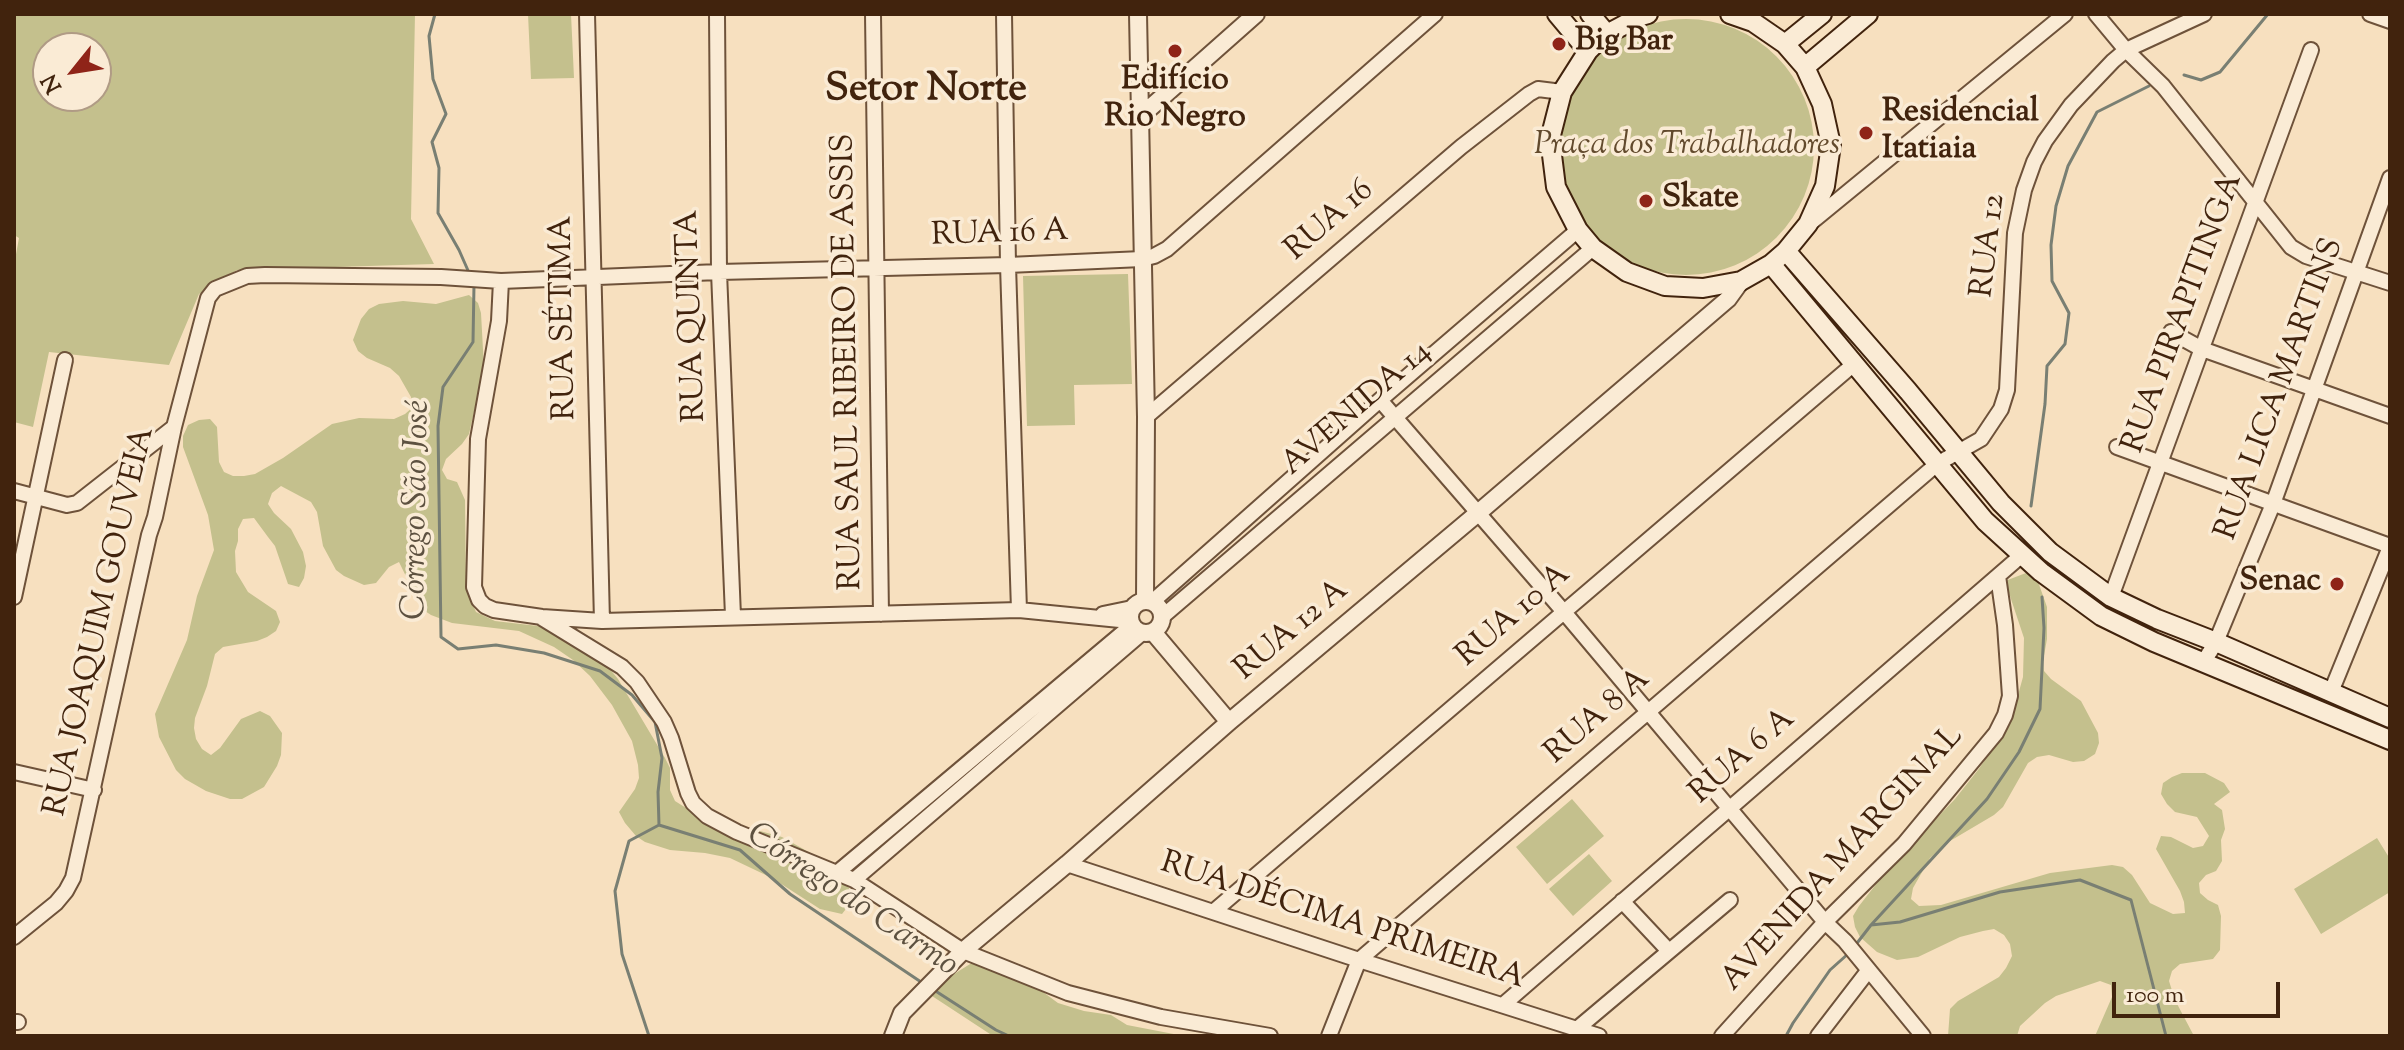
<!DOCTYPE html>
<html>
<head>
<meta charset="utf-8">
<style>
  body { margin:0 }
  #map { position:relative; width:2404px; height:1050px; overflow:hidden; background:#f7e0bf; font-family:"Sorts Mill Goudy",serif }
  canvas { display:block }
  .frame { position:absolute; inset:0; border:16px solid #41230d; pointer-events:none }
  .north { position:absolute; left:32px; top:32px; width:80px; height:80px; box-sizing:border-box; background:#faebd5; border:2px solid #b09b85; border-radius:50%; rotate:240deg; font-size:22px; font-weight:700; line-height:32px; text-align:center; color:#41230d }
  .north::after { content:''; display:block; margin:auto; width:28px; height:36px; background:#8f2418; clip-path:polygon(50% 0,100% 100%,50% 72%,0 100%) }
  .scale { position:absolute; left:2112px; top:982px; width:168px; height:36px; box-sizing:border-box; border:4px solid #41230d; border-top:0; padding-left:10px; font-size:24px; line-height:28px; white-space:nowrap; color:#41230d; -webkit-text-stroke:6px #faebd5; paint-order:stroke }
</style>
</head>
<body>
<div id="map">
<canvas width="2404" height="1050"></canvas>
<div class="frame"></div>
<div class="north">N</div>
<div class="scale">100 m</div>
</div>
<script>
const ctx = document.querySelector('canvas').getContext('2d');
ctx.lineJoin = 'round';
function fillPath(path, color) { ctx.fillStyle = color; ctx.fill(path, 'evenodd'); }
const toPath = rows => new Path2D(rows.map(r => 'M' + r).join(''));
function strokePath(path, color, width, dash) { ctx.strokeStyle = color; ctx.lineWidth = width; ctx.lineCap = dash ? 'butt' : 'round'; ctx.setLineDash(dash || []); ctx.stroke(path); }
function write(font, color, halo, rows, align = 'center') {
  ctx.font = font + ' "Sorts Mill Goudy",serif'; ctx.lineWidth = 7; ctx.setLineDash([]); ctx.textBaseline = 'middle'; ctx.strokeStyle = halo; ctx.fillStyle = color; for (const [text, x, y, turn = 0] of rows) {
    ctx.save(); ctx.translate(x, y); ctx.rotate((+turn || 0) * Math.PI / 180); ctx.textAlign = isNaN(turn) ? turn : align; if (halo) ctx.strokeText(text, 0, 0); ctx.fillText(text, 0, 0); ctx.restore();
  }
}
fillPath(toPath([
  [14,14,415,14,411,219,434,264,237,270,199,294,169,365,49,352,33,427,14,422,14,265,19,238,14,235,16,55],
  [48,48,96,48,96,96,48,96],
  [528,14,571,14,574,78,531,79],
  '1558 147a128 128 0 1 1 256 0a128 128 0 1 1-256 0Z',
  [1128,274,1132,384,1074,385,1075,425,1027,426,1023,276],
  [469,295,478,303,481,313,484,368,469,434,462,444,446,459,442,470,447,479,457,482,465,500,466,589,476,612,495,621,555,628,604,662,618,679,665,758,670,768,670,790,675,801,694,813,782,837,814,855,848,886,852,895,849,905,842,914,820,909,772,878,730,858,705,853,670,850,645,842,636,836,625,823,619,812,635,789,639,778,638,765,632,741,612,705,590,676,573,660,554,647,519,631,452,623,431,615,422,609,399,562,389,567,376,583,364,585,344,576,336,570,323,546,317,512,311,502,281,486,272,493,268,504,274,513,291,529,303,552,306,566,304,578,299,587,288,584,275,546,268,537,254,518,243,519,238,529,238,541,235,551,236,572,248,592,276,611,280,622,276,631,267,637,257,641,223,647,215,654,207,686,195,718,194,728,196,739,202,749,211,755,220,748,241,719,260,711,270,716,282,733,281,755,277,766,264,787,242,799,230,799,206,791,185,779,176,770,159,737,155,714,187,640,197,596,214,550,208,515,183,447,183,436,188,425,199,420,210,419,217,427,219,462,224,472,233,476,244,476,255,474,283,458,332,424,359,418,394,419,405,414,413,407,411,397,399,376,390,368,367,358,358,351,353,340,361,319,369,309,379,304,403,301,436,304],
  [2026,573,2036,576,2047,607,2047,639,2043,661,2044,671,2051,679,2081,701,2098,733,2099,743,2095,754,2084,761,2073,762,2049,755,2037,757,2028,763,2003,807,1994,815,1950,841,1930,858,1913,888,1911,899,1919,906,1941,905,2050,873,2112,865,2123,867,2132,875,2150,903,2173,914,2185,913,2184,902,2180,891,2156,849,2161,836,2171,837,2193,848,2203,846,2209,836,2197,817,2175,812,2167,804,2161,794,2163,783,2172,777,2182,773,2205,773,2224,783,2230,792,2214,804,2222,810,2225,829,2221,840,2222,861,2216,871,2206,875,2199,883,2200,893,2208,900,2218,905,2221,916,2220,950,2213,959,2180,964,2172,971,2169,981,2175,1000,2194,1036,2095,1036,2112,997,2111,985,2100,981,2056,996,2045,1003,2020,1026,2017,1036,1948,1036,1950,1009,1958,1001,1999,977,2006,968,2012,956,2010,944,2004,935,1994,929,1983,931,1960,937,1918,957,1897,960,1877,952,1860,937,1855,927,1853,916,1859,906,1888,869,1955,799,1978,770,2010,724,2023,677,2024,638,2005,581],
  [1572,799,1604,836,1547,884,1516,847],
  [2377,838,2390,859,2390,892,2321,934,2294,889],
  [1589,854,1612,881,1573,916,1549,889],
  [975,961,1017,973,1058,1003,1084,1011,1111,1015,1127,1025,1184,1036,993,1036,932,996,934,987,941,982]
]), '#c4c08d');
strokePath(toPath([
  [435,14,429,36,433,79,446,114,432,142,439,168,438,213,459,250,470,275],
  [2184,75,2201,80,2220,72,2268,14],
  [474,285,473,342,443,387,438,426,441,637,458,649,496,645,544,653,600,671,632,695,655,722,662,758,658,792,659,825],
  [2031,506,2045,404,2047,366,2065,344,2069,313,2052,281,2051,245,2056,206,2068,166,2097,112,2149,86],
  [659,825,740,850,790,894,924,984],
  [1871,925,1900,922,2000,892,2080,880,2131,900,2166,1036],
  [1854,947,1871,925,1987,799,2019,752,2040,709,2044,628,2042,597],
  [934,990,996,1030,1009,1036],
  [649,1036,622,954,615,891,629,841,659,825],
  [1786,1036,1793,1023,1830,970,1849,953]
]), '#797f73', 3);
const minor = toPath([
  [587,14,602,621],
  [717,14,719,272,733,616],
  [873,14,881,614],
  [1004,14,1008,265,1019,610],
  [2096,14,2126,50,2163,86,2291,247,2306,256,2390,283],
  [2370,14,2390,21],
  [1809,224,2065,14],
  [501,281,499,321,478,439,474,587,479,600,485,606,494,610,542,617,602,621,1019,610,1130,621],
  [2171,332,2202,349,2390,416],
  [1380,400,1564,612,1825,922,1845,941,1923,1036],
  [1146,417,1461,147,1529,94,1538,89,1562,92],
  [2117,447,2390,546],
  [14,491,67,505,77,503,174,427],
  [14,597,65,360],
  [2111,597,2311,50],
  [1152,602,1380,400,1578,230],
  [1103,614,1132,608],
  [1162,617,1593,248],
  [542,618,622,667,637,682,664,722,671,738,688,793,693,803,707,816,737,832,854,880,963,951,1068,993,1161,1017,1270,1036],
  [2203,663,2216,642,2273,504,2390,178],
  [2331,692,2390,547],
  [14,772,94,790],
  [1067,864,1359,960,1599,1036],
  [838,872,1132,625],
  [854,880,1142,633],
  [1622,901,1668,950],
  [1213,912,1854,364],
  [14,937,56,903,66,891,73,878,149,535,155,517,174,427,208,298,215,289,247,276,265,275,441,277,501,281,719,272,1008,265,1142,259,1154,256,1167,249,1435,14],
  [1504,1004,2022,555],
  [14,1022,18,1022],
  [1578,1028,1730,900],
  [1329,1036,1359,960,1937,464,1981,439,2001,409,2007,390,2015,233,2024,190,2034,162,2045,141,2071,105,2113,61,2126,50,2204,14],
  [1722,1036,1825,922,1904,844,1996,733,2005,715,2010,696,2005,625,1998,576],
  [1818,1036,1868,971]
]);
const tertiary = toPath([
  [1138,14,1146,417,1145,601],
  [1142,115,1256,14],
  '1130 617a16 16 0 1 1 32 0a16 16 0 1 1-32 0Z',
  [1153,632,1229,722],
  [893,1036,902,1013,963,951,1067,864,1229,722,1478,513,1728,299,1741,281]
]);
const secondary = toPath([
  [1557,14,1588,51],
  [1590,14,1607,34],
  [1648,14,1641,16,1607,34,1595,44,1588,51,1562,92,1550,139,1556,187,1578,230,1593,248,1627,272,1665,286,1703,288,1741,281,1771,264,1786,251,1808,224,1825,186,1831,145,1822,104,1805,67,1785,44,1753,22,1730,14],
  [1785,44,1822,14],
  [1805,67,1868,14],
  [1786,251,1908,391,2001,503,2050,552,2111,597,2157,619,2216,642,2390,718],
  [1771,264,1985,521,2041,572,2101,616,2154,642,2390,740]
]);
strokePath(minor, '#6e523a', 18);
strokePath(tertiary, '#6e523a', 20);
strokePath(secondary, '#41230d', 22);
strokePath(minor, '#faebd5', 14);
strokePath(tertiary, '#faebd5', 16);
strokePath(secondary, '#faebd5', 18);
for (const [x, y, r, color] of [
  [1559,44,8,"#8f2418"],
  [1175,51,8,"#8f2418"],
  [1866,133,8,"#8f2418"],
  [1646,201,8,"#8f2418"],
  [2337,584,8,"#8f2418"]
]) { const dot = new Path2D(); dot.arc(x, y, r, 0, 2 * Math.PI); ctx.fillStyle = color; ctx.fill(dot); strokePath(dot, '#faebd5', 3); }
write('bold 32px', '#41230d', '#faebd5', [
  ["Big Bar",1575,44],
  ["Edifício",1175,83,"center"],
  ["Rio Negro",1175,120,"center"],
  ["Residencial",1882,115],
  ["Itatiaia",1882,152],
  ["Skate",1662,201],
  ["Senac",2321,584,"right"]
], 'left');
write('italic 32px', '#624a2d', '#faebd5', [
  ["Praça dos Trabalhadores",1687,148]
]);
write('32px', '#41230d', '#faebd5', [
  ["RUA 16",1331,222,-41],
  ["RUA 16 A",1000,236,-2],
  ["RUA 12",1991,246,-83],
  ["RUA PIRAPITINGA",2185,314,-70],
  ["RUA QUINTA",694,316,-92],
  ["RUA SÉTIMA",566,318,-91],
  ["RUA SAUL RIBEIRO DE ASSIS",850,362,-91],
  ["RUA LICA MARTINS",2282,390,-70],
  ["AVENIDA 14",1358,410,-41],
  ["RUA 10 A",1515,617,-41],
  ["RUA JOAQUIM GOUVEIA",102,622,-77],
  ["RUA 12 A",1293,632,-40],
  ["RUA 8 A",1599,718,-41],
  ["RUA 6 A",1744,758,-41],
  ["AVENIDA MARGINAL",1844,860,-48],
  ["RUA DÉCIMA PRIMEIRA",1342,923,18]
]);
write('italic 34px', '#5d5140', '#faebd5', [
  ["Córrego São José",419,510,-89],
  ["Córrego do Carmo",851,902,34]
]);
write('bold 40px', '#41230d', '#faebd5', [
  ["Setor Norte",926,92]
]);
</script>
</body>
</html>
